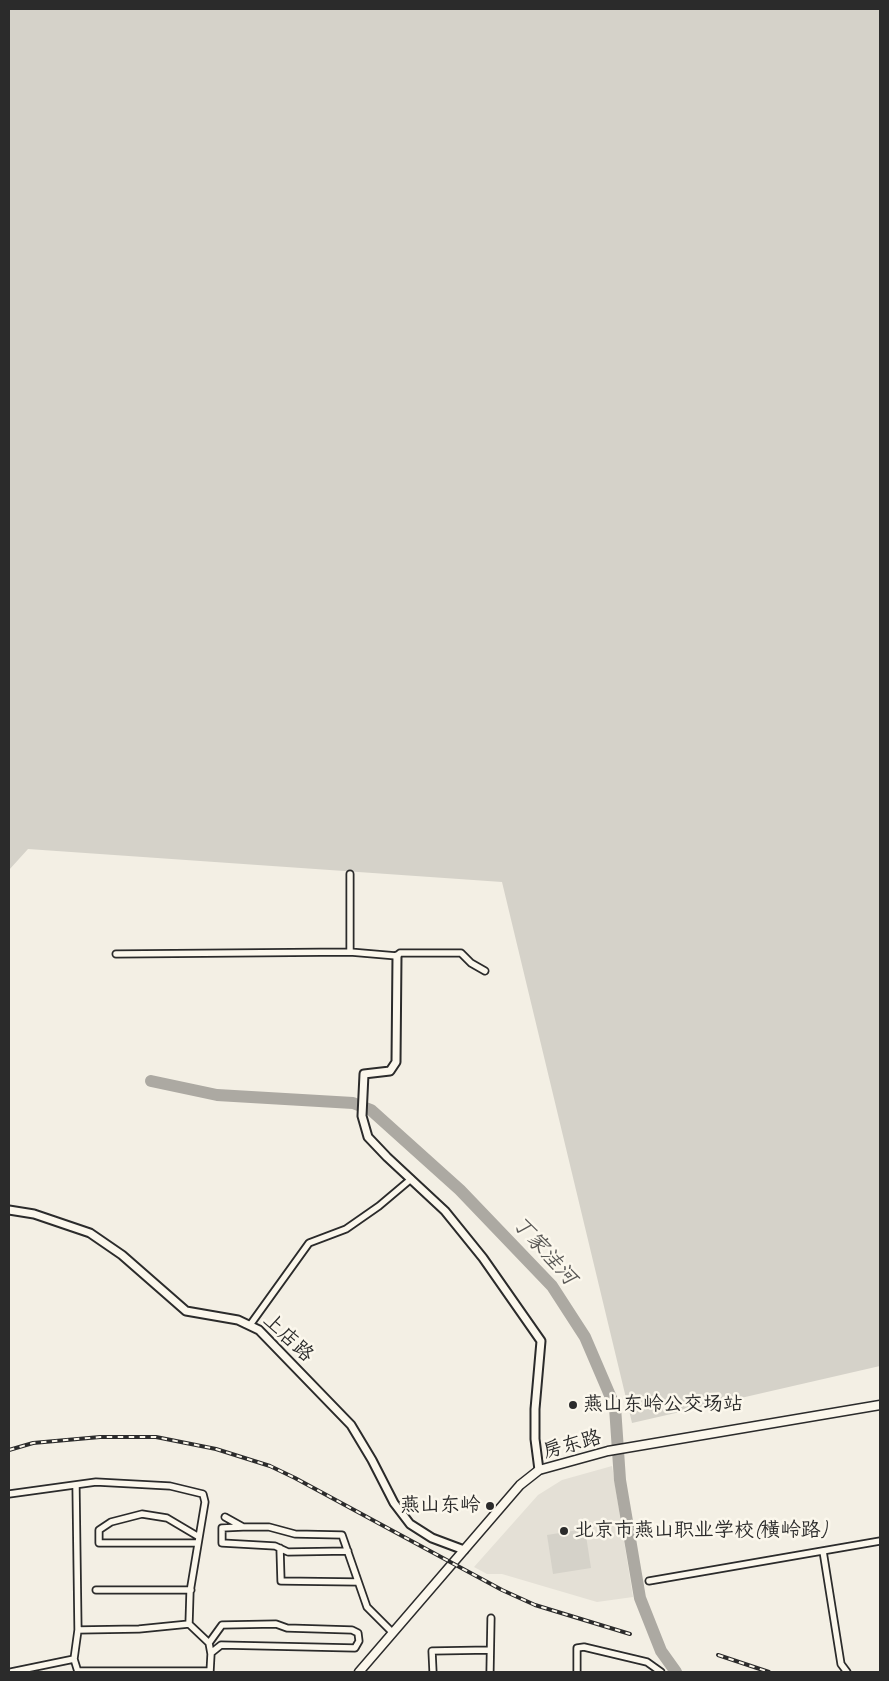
<!DOCTYPE html>
<html>
<head>
<meta charset="utf-8">
<style>
  body { margin:0 }
  #map { position:relative; width:889px; height:1681px; overflow:hidden; background:#f3efe4; font-family:Caveat,sans-serif }
  canvas { display:block }
  .frame { position:absolute; inset:0; border:10px solid #2b2b2b; pointer-events:none }
</style>
</head>
<body>
<div id="map">
<canvas width="889" height="1681"></canvas>
<div class="frame"></div>
</div>
<script>
const ctx = document.querySelector('canvas').getContext('2d');
ctx.lineJoin = 'round';
function fillPath(path, color) { ctx.fillStyle = color; ctx.fill(path, 'evenodd'); }
const toPath = rows => new Path2D(rows.map(r => 'M' + r).join(''));
function strokePath(path, color, width, dash) { ctx.strokeStyle = color; ctx.lineWidth = width; ctx.lineCap = dash ? 'butt' : 'round'; ctx.setLineDash(dash || []); ctx.stroke(path); }
function write(font, color, halo, rows, align = 'center') {
  ctx.font = font + ' Caveat,"LXGW WenKai TC",sans-serif'; ctx.lineWidth = 5; ctx.setLineDash([]); ctx.textBaseline = 'middle'; ctx.strokeStyle = halo; ctx.fillStyle = color; for (const [text, x, y, turn = 0] of rows) {
    ctx.save(); ctx.translate(x, y); ctx.rotate((+turn || 0) * Math.PI / 180); ctx.textAlign = isNaN(turn) ? turn : align; if (halo) ctx.strokeText(text, 0, 0); ctx.fillText(text, 0, 0); ctx.restore();
  }
}
fillPath(toPath([
  [612,1466,633,1597,597,1602,502,1574,487,1574,474,1567,538,1495,562,1480]
]), '#e4e0d6');
fillPath(toPath([
  [9,9,880,9,880,1366,632,1423,502,882,28,849,9,870],
  [585,1529,591,1568,553,1574,547,1535]
]), '#d5d2c9');
strokePath(toPath([
  [151,1081,217,1095,353,1103,371,1110,460,1190,552,1286,585,1337,615,1407,620,1480,640,1598,661,1651,676,1672]
]), '#aca9a2', 12);
const minor = toPath([
  [350,874,350,952],
  [116,954,350,952,397,956,400,953,461,953,471,963,485,971],
  [250,1325,309,1243,346,1229,379,1206,411,1179],
  [76,1486,78,1630,74,1659,78,1672],
  [9,1494,96,1482,170,1486,203,1494,205,1502,190,1592,189,1624,209,1643,211,1654,210,1672],
  [225,1517,243,1527,269,1527,295,1534,342,1535,367,1607,393,1633],
  [243,1527,222,1528,222,1543,275,1546,288,1552,348,1551],
  [198,1543,99,1543,99,1530,111,1522,142,1514,167,1518,199,1537],
  [280,1548,281,1581,358,1582],
  [823,1551,841,1664,847,1672],
  [649,1581,880,1541],
  [96,1590,191,1590],
  [78,1630,139,1629,189,1624],
  [209,1643,222,1625,276,1624,287,1628,352,1630,358,1633,359,1641,355,1648,221,1645,211,1653],
  [79,1671,210,1671],
  [11,1672,74,1659],
  [433,1672,432,1651,490,1650],
  [490,1672,491,1618],
  [577,1672,577,1648,584,1647,647,1662,661,1672]
]);
const tertiary = toPath([
  [397,956,396,1062,390,1071,364,1074,362,1116,368,1137,387,1157,445,1211,483,1258,541,1341,535,1409,535,1439,539,1470],
  [9,1210,34,1214,90,1233,122,1255,186,1311,238,1320,259,1330,351,1425,372,1460,394,1503,410,1524,432,1538,464,1550]
]);
const secondary = toPath([
  [359,1672,520,1485,539,1470,608,1451,880,1405]
]);
strokePath(minor, '#2b2b2b', 9);
strokePath(tertiary, '#2b2b2b', 11);
strokePath(secondary, '#2b2b2b', 11);
strokePath(minor, '#fbf7ec', 5.5);
strokePath(tertiary, '#fbf7ec', 7);
strokePath(secondary, '#fbf7ec', 8);
const rail = toPath([
  [9,1450,33,1443,100,1437,156,1437,216,1449,270,1466,295,1478,502,1590,535,1605,630,1634],
  [718,1655,769,1672]
]);
strokePath(rail, '#2b2b2b', 4);
strokePath(rail, '#fbf7ec', 2, [5.5]);
for (const [x, y, r, color] of [
  [573,1405,5,"#2b2b2b"],
  [490,1506,5,"#2b2b2b"],
  [564,1531,5,"#2b2b2b"]
]) { const dot = new Path2D(); dot.arc(x, y, r, 0, 2 * Math.PI); ctx.fillStyle = color; ctx.fill(dot); strokePath(dot, '#fbf7ec', 2); }
write('20px', '#2b2b2b', '#fbf7ec', [
  ["上店路",288,1338,43],
  ["房东路",572,1445,-15]
]);
write('20px', '#2b2b2b', '#fbf7ec', [
  ["燕山东岭公交场站",583,1405],
  ["燕山东岭",480,1506,"right"],
  ["北京市燕山职业学校(横岭路)",574,1531]
], 'left');
write('italic 21px', '#585755', '#fbf7ec', [
  ["丁家洼河",544,1251,48]
]);
</script>
</body>
</html>
